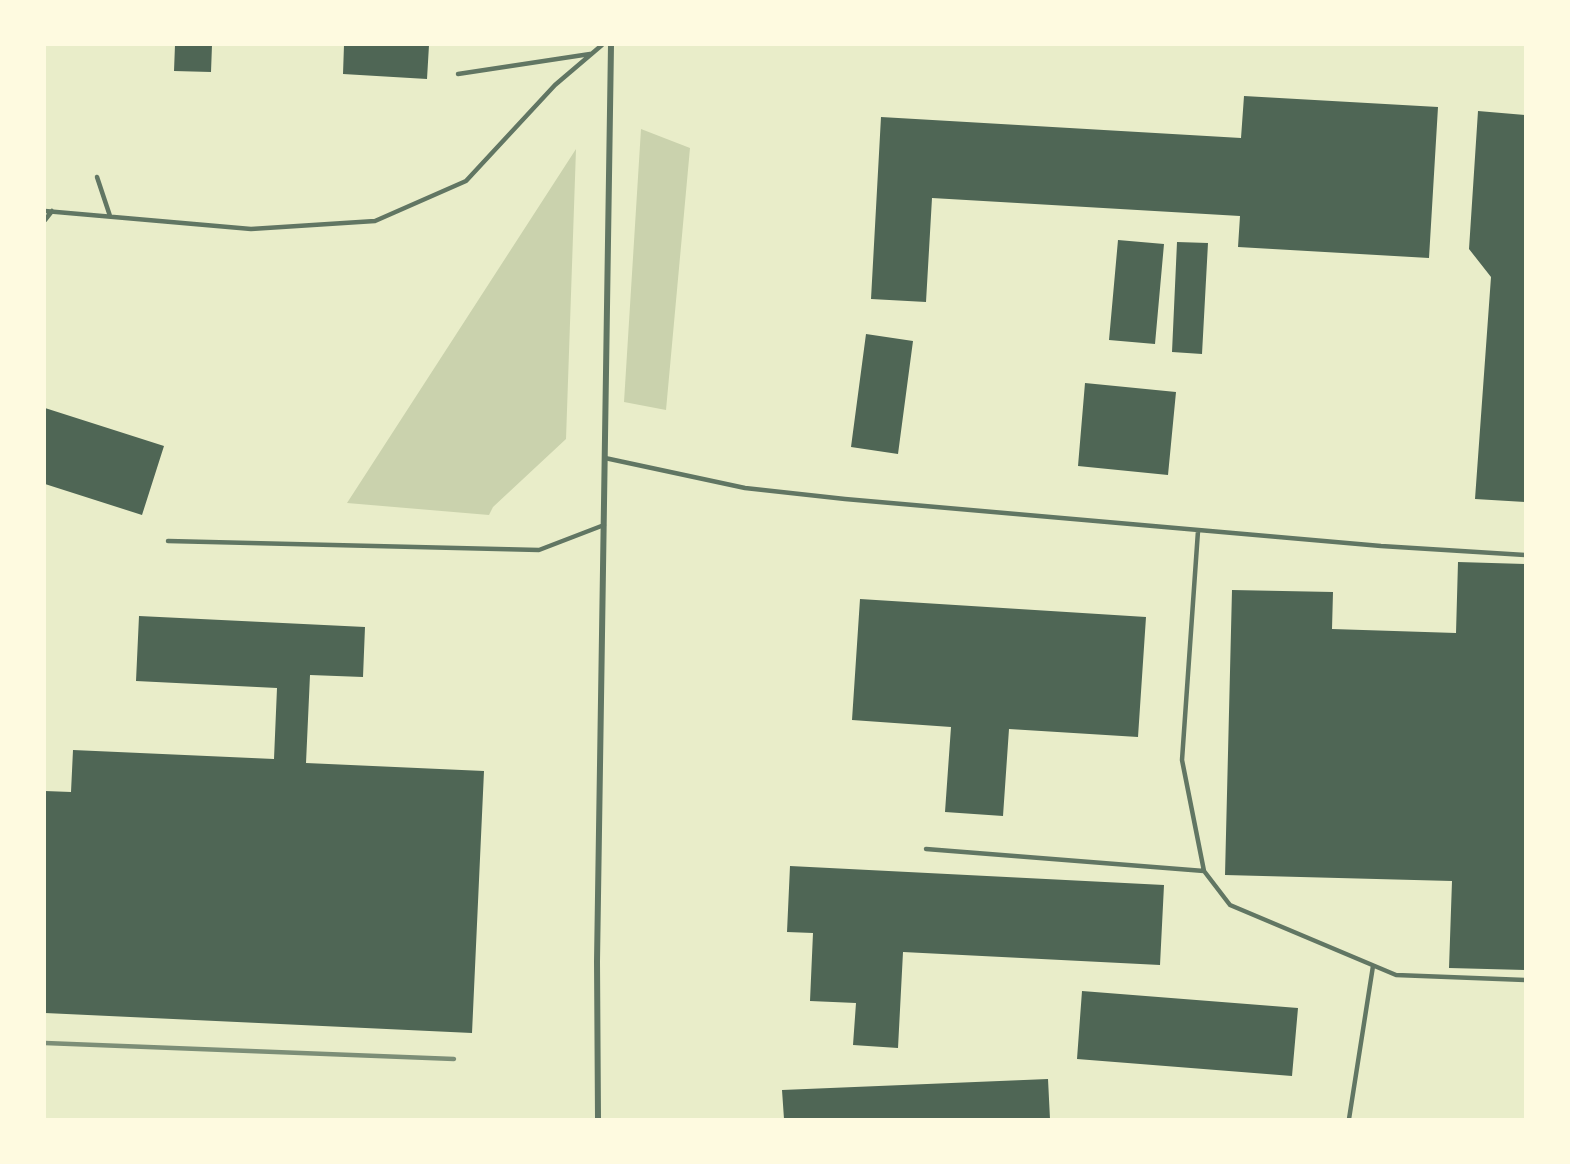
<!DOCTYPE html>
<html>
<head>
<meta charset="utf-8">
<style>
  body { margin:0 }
  #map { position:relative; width:1570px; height:1164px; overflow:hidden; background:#e9edc9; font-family:Rubik,sans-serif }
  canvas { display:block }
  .frame { position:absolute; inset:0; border:46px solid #fefae0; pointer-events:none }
</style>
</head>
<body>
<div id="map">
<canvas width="1570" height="1164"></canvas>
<div class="frame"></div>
</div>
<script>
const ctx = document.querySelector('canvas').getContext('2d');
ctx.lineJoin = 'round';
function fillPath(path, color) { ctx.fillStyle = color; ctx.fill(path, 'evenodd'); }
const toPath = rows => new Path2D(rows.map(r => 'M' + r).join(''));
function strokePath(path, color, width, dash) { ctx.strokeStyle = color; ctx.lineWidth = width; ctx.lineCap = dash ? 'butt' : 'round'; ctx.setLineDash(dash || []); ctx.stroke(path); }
fillPath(toPath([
  [641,129,690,148,666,410,624,402],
  [576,149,566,439,493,507,489,515,347,503]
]), '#cad2ad');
fillPath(toPath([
  [175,45,212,45,211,72,174,71],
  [344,45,429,45,427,79,343,74],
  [1244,96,1438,107,1429,258,1238,247,1240,216,932,198,926,302,871,299,881,117,1241,138],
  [1478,111,1525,115,1525,502,1475,499,1491,277,1469,249],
  [1118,240,1164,244,1155,344,1109,340],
  [1177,242,1208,243,1202,354,1172,352],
  [866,334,913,341,898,454,851,447],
  [1085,383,1176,392,1168,475,1078,466],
  [45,408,164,446,142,515,45,484],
  [1458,562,1525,564,1525,970,1449,968,1452,881,1225,875,1232,590,1333,592,1332,629,1456,633],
  [860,599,1146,617,1138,737,1009,729,1003,816,945,812,951,727,852,720],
  [139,616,365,627,363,677,310,675,306,763,484,771,472,1033,45,1013,45,791,71,792,73,750,274,759,277,688,136,681],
  [790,866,1164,885,1160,965,903,952,898,1048,853,1045,856,1003,810,1001,813,933,787,932],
  [1082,991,1298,1008,1292,1076,1077,1059],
  [1048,1079,1050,1119,784,1119,782,1090]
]), '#4f6655');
strokePath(toPath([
  [458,74,590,54],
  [97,177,110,216],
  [45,211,251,229,375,221,466,181,555,85,602,45],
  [45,220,52,211],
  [605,458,745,488,845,499,1381,546,1525,555],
  [1198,531,1182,760,1204,871,1230,905,1396,975,1525,980],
  [168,541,539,550,604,525],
  [926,849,1204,871],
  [1349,1119,1373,966]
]), '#617663', 4.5);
strokePath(toPath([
  [598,1119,597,961,611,45]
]), '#617663', 6);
strokePath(toPath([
  [45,1043,454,1059]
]), '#7c8e77', 4.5);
</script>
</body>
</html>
